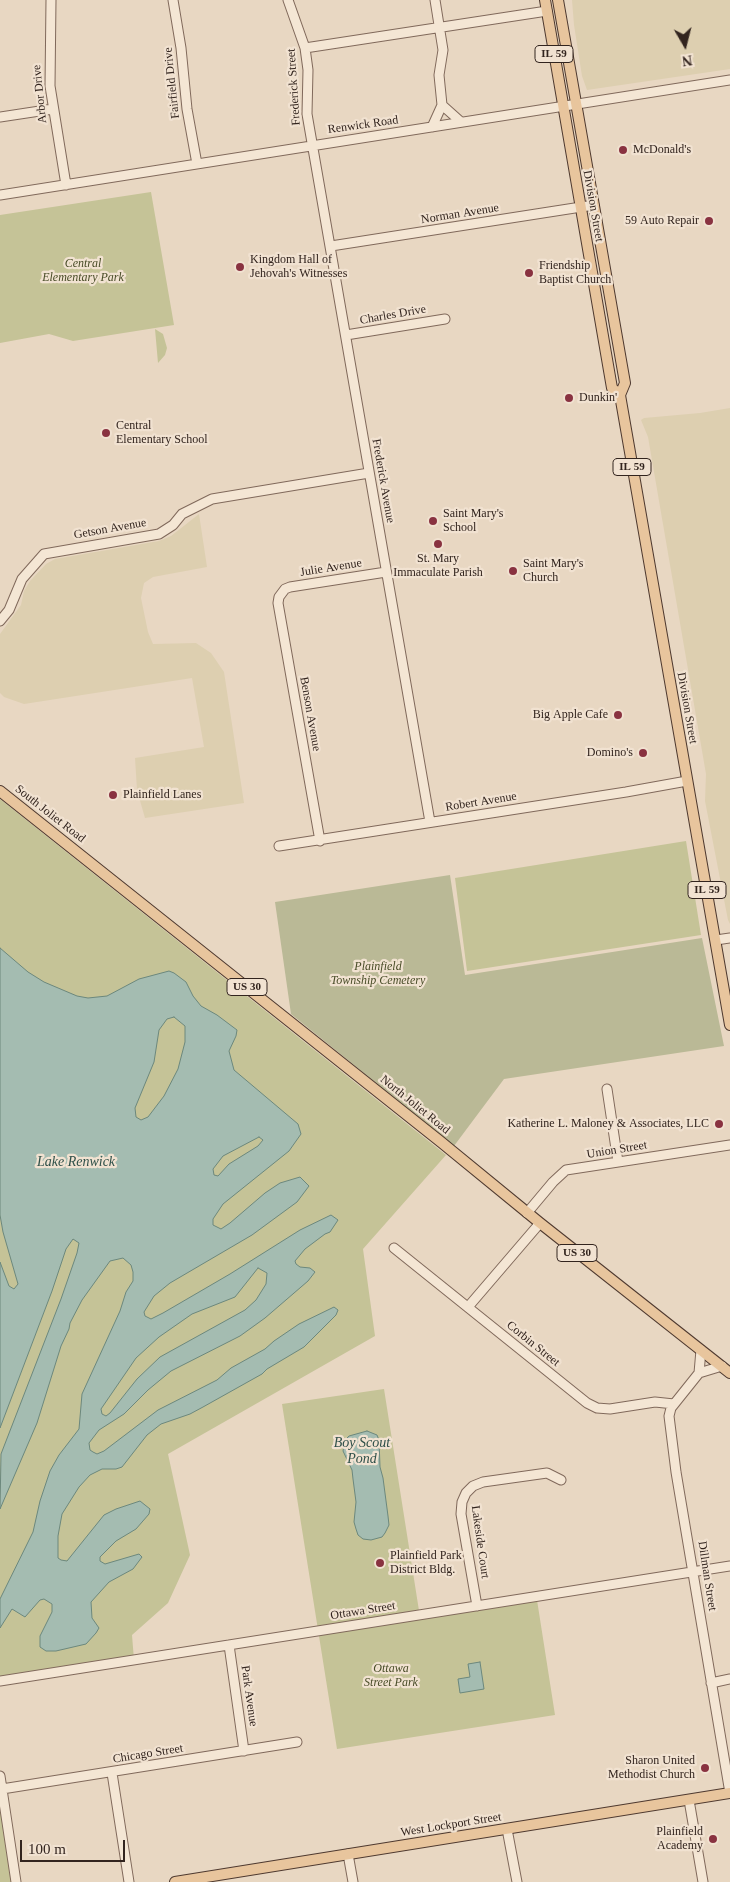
<!DOCTYPE html>
<html>
<head>
<meta charset="utf-8">
<style>
  body { margin:0 }
  #map { position:relative; width:730px; height:1882px; overflow:hidden; background:#e8d7c2; font-family:"Times New Roman",serif }
  canvas { display:block }
  .north { position:absolute; left:660px; top:20px; width:50px; height:50px; -webkit-text-stroke:4px #f1e2d1; paint-order:stroke; rotate:172deg; font-size:14px; font-weight:700; line-height:20px; text-align:center; color:#32241e }
  .north::after { content:''; display:block; margin:auto; width:18px; height:22px; background:#32241e; clip-path:polygon(50% 0,100% 100%,50% 72%,0 100%) }
  .scale { position:absolute; left:20px; top:1840px; width:105px; height:22px; box-sizing:border-box; border:2px solid #32241e; border-top:0; padding-left:6px; font-size:15px; line-height:18px; white-space:nowrap; color:#32241e; -webkit-text-stroke:4px #f1e2d1; paint-order:stroke }
</style>
</head>
<body>
<div id="map">
<canvas width="730" height="1882"></canvas>
<div class="north">N</div>
<div class="scale">100 m</div>
</div>
<script>
const ctx = document.querySelector('canvas').getContext('2d');
ctx.lineJoin = 'round';
function fillPath(path, color) { ctx.fillStyle = color; ctx.fill(path, 'evenodd'); }
const toPath = rows => new Path2D(rows.map(r => 'M' + r).join(''));
function strokePath(path, color, width, dash) { ctx.strokeStyle = color; ctx.lineWidth = width; ctx.lineCap = dash ? 'butt' : 'round'; ctx.setLineDash(dash || []); ctx.stroke(path); }
function write(font, color, halo, rows, align = 'center') {
  ctx.font = font + ' "Times New Roman",serif'; ctx.lineWidth = 4.5; ctx.setLineDash([]); ctx.textBaseline = 'middle'; ctx.strokeStyle = halo; ctx.fillStyle = color; for (const [text, x, y, turn = 0] of rows) {
    ctx.save(); ctx.translate(x, y); ctx.rotate((+turn || 0) * Math.PI / 180); ctx.textAlign = isNaN(turn) ? turn : align; if (halo) ctx.strokeText(text, 0, 0); ctx.fillText(text, 0, 0); ctx.restore();
  }
}
fillPath(toPath([
  [572,0,730,0,730,69,587,90,582,76,574,25],
  [730,408,730,924,728,920,705,801,706,774,648,437,641,420,644,418,700,413],
  [199,514,207,567,153,577,144,583,141,598,148,632,153,644,196,643,211,653,224,672,244,803,145,818,137,790,135,758,204,747,192,678,24,704,4,697,0,693,0,634,21,605,24,591,30,581,46,564,55,559,159,541,171,536]
]), '#ddcfb0');
fillPath(toPath([
  [151,192,174,325,73,341,49,334,0,343,0,215],
  [155,329,163,334,167,348,165,355,158,363],
  [0,799,446,1155,363,1249,375,1336,168,1454,190,1555,168,1603,132,1635,134,1660,0,1681],
  [686,841,701,935,467,971,455,878],
  [384,1389,420,1617,537,1600,555,1715,337,1749,282,1404],
  [0,1776,16,1882,0,1882]
]), '#c5c397');
fillPath(toPath([
  [450,875,465,975,702,938,724,1046,504,1079,454,1146,291,1014,275,902]
]), '#bab996');
const water = toPath([
  [0,948,28,972,44,982,77,996,88,998,107,996,139,979,169,971,174,973,186,982,193,996,201,1006,217,1015,237,1030,236,1036,229,1051,234,1070,298,1124,301,1134,289,1151,223,1204,213,1219,213,1225,221,1229,230,1223,265,1193,280,1183,300,1177,309,1186,297,1202,252,1235,170,1283,154,1296,144,1312,145,1316,151,1319,163,1313,230,1274,300,1230,331,1215,338,1220,330,1232,325,1234,305,1249,295,1261,296,1264,300,1267,310,1268,315,1272,308,1281,265,1318,240,1336,171,1371,148,1390,124,1414,99,1430,89,1443,90,1450,93,1452,97,1454,104,1451,158,1410,217,1380,231,1368,265,1349,274,1341,299,1324,334,1307,338,1310,336,1315,304,1347,267,1369,262,1374,203,1407,190,1414,161,1424,147,1435,122,1467,116,1469,102,1469,90,1475,79,1487,62,1514,58,1536,58,1558,61,1560,67,1561,104,1515,116,1509,140,1501,150,1509,149,1514,136,1529,116,1541,100,1557,100,1561,105,1564,139,1554,142,1557,133,1569,109,1582,91,1602,92,1618,99,1628,96,1633,86,1644,56,1651,46,1651,40,1647,40,1636,52,1612,52,1604,44,1599,40,1600,25,1617,12,1609,0,1628,0,1599,33,1532,40,1501,50,1471,59,1455,79,1429,82,1394,120,1311,126,1292,133,1281,133,1272,131,1265,123,1258,110,1261,82,1300,70,1323,69,1329,61,1346,37,1423,0,1509,1,1454,61,1299,77,1253,79,1243,73,1239,66,1249,52,1291,0,1428,0,1262,9,1286,14,1289,18,1284,3,1232,0,1215,0,948],
  [174,1017,185,1026,185,1042,178,1069,164,1096,148,1117,141,1120,136,1117,135,1108,154,1062,159,1030,167,1019,174,1017],
  [259,1137,263,1140,258,1146,229,1164,218,1176,214,1175,213,1169,223,1156,259,1137],
  [258,1268,267,1273,266,1284,256,1300,245,1310,160,1357,137,1379,110,1413,106,1416,102,1414,101,1409,136,1358,159,1337,192,1314,235,1297,258,1268],
  [367,1431,377,1435,379,1440,380,1467,383,1478,388,1516,389,1525,385,1533,382,1537,371,1540,363,1539,358,1535,356,1529,354,1522,356,1502,353,1479,352,1470,343,1451,345,1440,349,1436,367,1431],
  [480,1662,484,1689,460,1693,458,1679,470,1677,468,1664,480,1662]
]);
fillPath(water, '#a4bcb1');
strokePath(water, '#6c887d', 1);
const minor = toPath([
  [51,0,50,86,66,185],
  [173,0,181,48,187,109,197,164],
  [288,0,305,48,308,70,307,114,430,822],
  [435,0,443,50,439,75,442,105],
  [305,48,547,11],
  [0,117,53,109],
  [432,127,442,105,461,122],
  [0,195,730,80],
  [331,246,594,205],
  [346,335,445,319],
  [0,621,9,610,22,579,44,554,159,534,173,525,182,514,212,499,369,473],
  [320,841,278,603,279,597,285,589,290,587,386,572],
  [279,846,626,792,687,781],
  [716,940,730,938],
  [607,1089,618,1162],
  [527,1213,553,1182,566,1170,730,1145],
  [394,1248,587,1403,597,1408,610,1409,655,1402,674,1404],
  [468,1307,540,1223],
  [722,1366,699,1373,671,1408,669,1416,676,1472,730,1793],
  [699,1373,701,1350],
  [477,1606,461,1514,462,1502,466,1493,473,1486,483,1482,547,1473,561,1480],
  [229,1645,244,1751],
  [0,1681,730,1566],
  [711,1683,730,1679],
  [112,1773,129,1882],
  [0,1776,16,1882],
  [2,1789,297,1742],
  [689,1800,703,1882],
  [507,1829,517,1882],
  [348,1854,353,1882]
]);
const major = toPath([
  [545,0,612,388,620,395],
  [558,0,625,383,620,395,730,1025],
  [0,791,441,1142,540,1223,730,1373],
  [175,1882,730,1793]
]);
strokePath(minor, '#80695b', 11);
strokePath(major, '#4e392f', 12);
strokePath(minor, '#f4e6d4', 9);
strokePath(major, '#e8c59d', 10);
for (const [x, y, r, color] of [
  [623,150,5,"#893240"],
  [709,221,5,"#893240"],
  [240,267,5,"#893240"],
  [529,273,5,"#893240"],
  [569,398,5,"#893240"],
  [106,433,5,"#893240"],
  [433,521,5,"#893240"],
  [438,544,5,"#893240"],
  [513,571,5,"#893240"],
  [618,715,5,"#893240"],
  [643,753,5,"#893240"],
  [113,795,5,"#893240"],
  [719,1124,5,"#893240"],
  [380,1563,5,"#893240"],
  [705,1768,5,"#893240"],
  [713,1839,5,"#893240"]
]) { const dot = new Path2D(); dot.arc(x, y, r, 0, 2 * Math.PI); ctx.fillStyle = color; ctx.fill(dot); strokePath(dot, '#f1e2d1', 2); }
for (const [x, y, w] of [
  [554,54,38],
  [632,467,38],
  [707,890,38],
  [247,987,40],
  [577,1253,40]
]) { const box = new Path2D(); box.roundRect(x - w / 2, y - 8.5, w, 17, 4); ctx.fillStyle = '#f1e2d1'; ctx.fill(box); strokePath(box, '#32241e', 1); }
write('bold 11px', '#32241e', null, [
  ["IL 59",554,54],
  ["IL 59",632,467],
  ["IL 59",707,890],
  ["US 30",247,987],
  ["US 30",577,1253]
]);
write('12px', '#32241e', '#f1e2d1', [
  ["Fairfield Drive",172,83,-96],
  ["Frederick Street",294,87,-94],
  ["Arbor Drive",40,94,-96],
  ["Renwick Road",363,125,-8],
  ["Division Street",593,206,80],
  ["Norman Avenue",460,214,-9],
  ["Charles Drive",393,315,-10],
  ["Frederick Avenue",383,481,80],
  ["Getson Avenue",110,529,-10],
  ["Julie Avenue",331,568,-9],
  ["Division Street",687,708,80],
  ["Benson Avenue",310,714,80],
  ["Robert Avenue",481,802,-9],
  ["South Joliet Road",50,814,38],
  ["North Joliet Road",415,1105,39],
  ["Union Street",617,1150,-9],
  ["Corbin Street",533,1344,39],
  ["Lakeside Court",480,1542,82],
  ["Dillman Street",707,1576,81],
  ["Ottawa Street",363,1611,-9],
  ["Park Avenue",249,1696,82],
  ["Chicago Street",148,1754,-9],
  ["West Lockport Street",451,1825,-9]
]);
write('12px', '#32241e', '#f1e2d1', [
  ["McDonald's",633,150],
  ["59 Auto Repair",699,221,"right"],
  ["Kingdom Hall of",250,260],
  ["Jehovah's Witnesses",250,274],
  ["Friendship",539,266],
  ["Baptist Church",539,280],
  ["Dunkin'",579,398],
  ["Central",116,426],
  ["Elementary School",116,440],
  ["Saint Mary's",443,514],
  ["School",443,528],
  ["St. Mary",438,559,"center"],
  ["Immaculate Parish",438,573,"center"],
  ["Saint Mary's",523,564],
  ["Church",523,578],
  ["Big Apple Cafe",608,715,"right"],
  ["Domino's",633,753,"right"],
  ["Plainfield Lanes",123,795],
  ["Katherine L. Maloney & Associates, LLC",709,1124,"right"],
  ["Plainfield Park",390,1556],
  ["District Bldg.",390,1570],
  ["Sharon United",695,1761,"right"],
  ["Methodist Church",695,1775,"right"],
  ["Plainfield",703,1832,"right"],
  ["Academy",703,1846,"right"]
], 'left');
write('italic 12px', '#484c27', '#f1e2d1', [
  ["Central",83,264],
  ["Elementary Park",83,278],
  ["Plainfield",378,967],
  ["Township Cemetery",378,981],
  ["Ottawa",391,1669],
  ["Street Park",391,1683]
]);
write('italic 14px', '#2f5049', '#f1e2d1', [
  ["Lake Renwick",76,1162],
  ["Boy Scout",362,1443],
  ["Pond",362,1459]
]);
</script>
</body>
</html>
